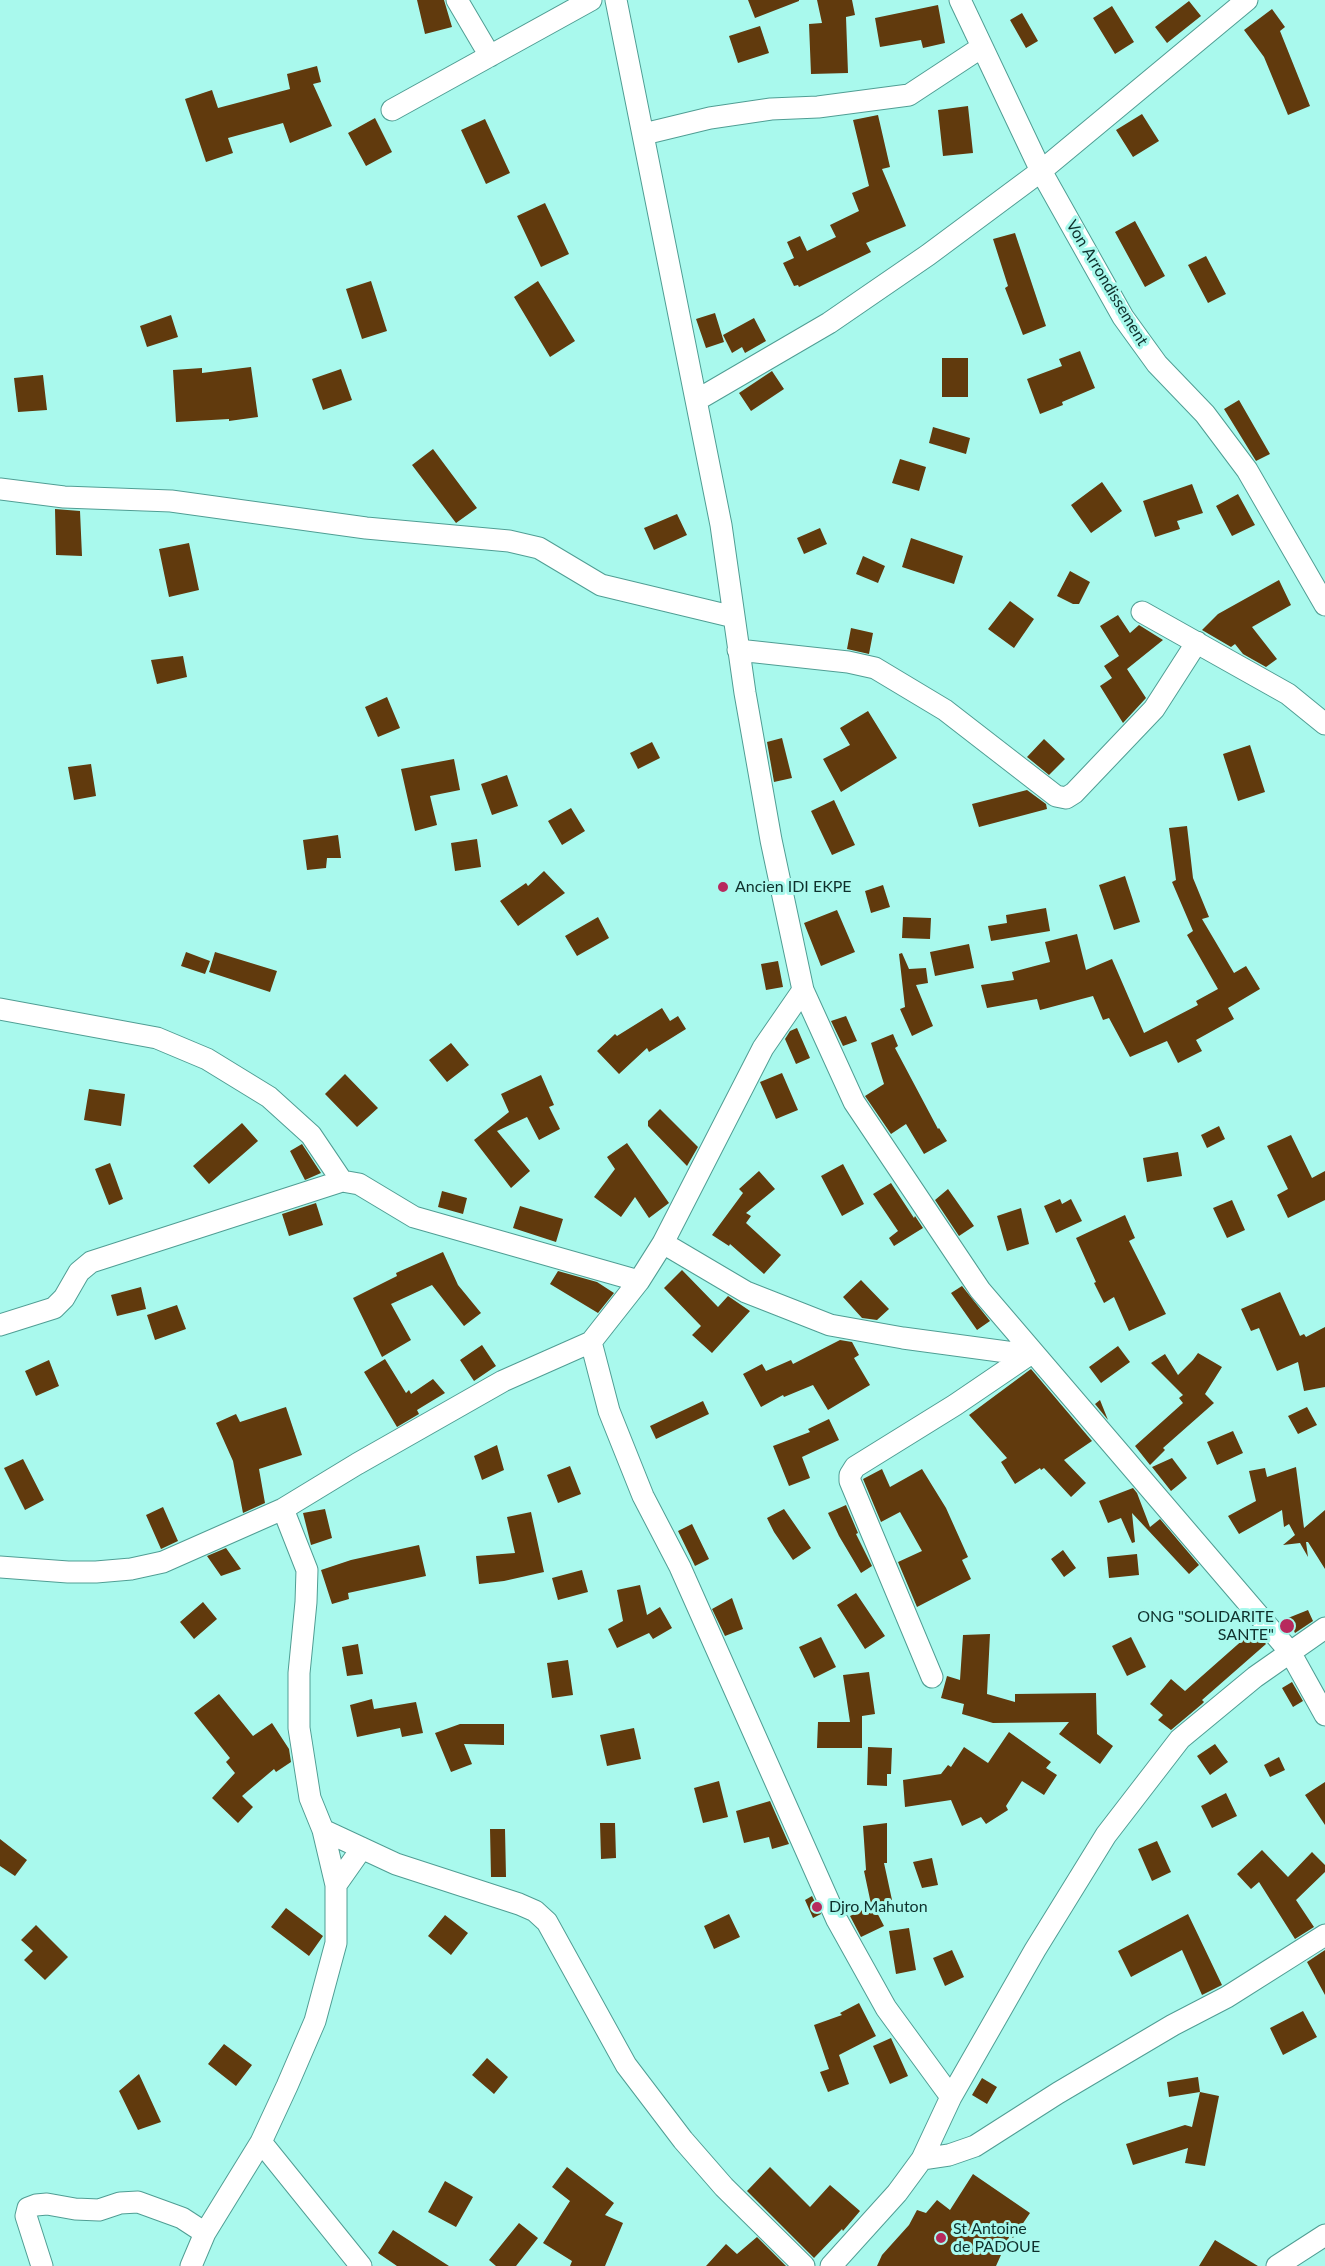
<!DOCTYPE html>
<html>
<head>
<meta charset="utf-8">
<style>
  body { margin:0 }
  canvas { display:block; background:#a9f9ed }
</style>
</head>
<body>
<canvas width="1325" height="2266"></canvas>
<script>
const ctx = document.querySelector('canvas').getContext('2d');
ctx.lineJoin = 'round';
function fillPath(path, color) { ctx.fillStyle = color; ctx.fill(path, 'evenodd'); }
const toPath = rows => new Path2D(rows.map(r => 'M' + r).join(''));
function strokePath(path, color, width, dash) { ctx.strokeStyle = color; ctx.lineWidth = width; ctx.lineCap = dash ? 'butt' : 'round'; ctx.setLineDash(dash || []); ctx.stroke(path); }
function write(font, color, halo, rows, align = 'center') {
  ctx.font = font + ' Lato,sans-serif'; ctx.lineWidth = 6; ctx.setLineDash([]); ctx.textBaseline = 'middle'; ctx.strokeStyle = halo; ctx.fillStyle = color; for (const [text, x, y, turn = 0] of rows) {
    ctx.save(); ctx.translate(x, y); ctx.rotate((+turn || 0) * Math.PI / 180); ctx.textAlign = isNaN(turn) ? turn : align; if (halo) ctx.strokeText(text, 0, 0); ctx.fillText(text, 0, 0); ctx.restore();
  }
}
fillPath(toPath([
  [417,0,444,0,452,27,425,34],
  [748,0,799,0,799,1,755,18],
  [817,0,852,0,855,15,846,17,848,73,811,74,809,24,822,23],
  [1189,1,1201,16,1167,43,1155,27],
  [938,5,945,43,923,48,921,40,880,47,875,18],
  [1112,6,1134,42,1115,54,1093,18],
  [1272,9,1285,27,1280,31,1310,106,1288,115,1264,57,1244,30],
  [1022,13,1038,41,1026,48,1010,20],
  [760,26,769,53,738,63,729,36],
  [317,66,321,82,313,84,332,126,290,143,283,123,228,138,233,153,206,162,185,99,212,90,218,108,290,89,287,74],
  [968,106,973,153,943,156,938,110],
  [1142,114,1159,141,1133,157,1116,130],
  [878,115,890,167,882,169,906,226,866,243,871,252,799,287,798,285,794,286,783,263,794,258,787,242,800,236,807,251,836,237,830,225,859,211,852,193,869,186,853,120],
  [375,118,392,152,366,166,348,133],
  [485,119,510,173,486,184,461,130],
  [545,203,569,254,541,267,517,216],
  [1135,221,1165,276,1145,287,1115,232],
  [1015,233,1046,326,1023,335,1005,288,1008,286,993,239],
  [1206,256,1226,294,1208,303,1188,265],
  [371,281,387,331,362,339,346,289],
  [538,281,575,341,550,357,514,297],
  [715,313,724,342,706,348,696,319],
  [171,315,178,337,147,347,140,326],
  [754,318,766,341,745,353,742,347,732,353,723,335],
  [1080,351,1095,388,1062,402,1063,405,1040,414,1027,379,1062,366,1059,359],
  [942,358,968,358,968,397,942,397],
  [251,367,258,417,229,421,229,419,176,422,173,370,202,368,202,373],
  [341,369,352,400,323,410,312,379],
  [772,371,784,389,751,411,739,393],
  [43,375,47,410,18,412,14,378],
  [1239,400,1270,454,1256,461,1224,409],
  [933,427,970,438,966,454,929,443],
  [433,449,477,508,456,523,412,465],
  [900,459,926,467,919,491,892,483],
  [1102,482,1122,511,1091,533,1071,505],
  [1192,484,1203,513,1177,521,1180,529,1155,537,1143,501],
  [1238,494,1255,525,1232,536,1216,506],
  [55,509,80,511,82,556,56,555],
  [677,514,687,535,654,550,644,528],
  [820,528,827,544,804,554,797,538],
  [911,538,963,556,954,584,902,567],
  [189,543,199,590,169,597,159,549],
  [863,556,885,566,878,583,856,574],
  [1070,571,1090,582,1079,604,1073,604,1057,596],
  [1279,580,1291,605,1252,627,1277,659,1266,667,1243,654,1235,644,1231,647,1202,630,1218,614],
  [1010,601,1034,619,1014,648,988,629],
  [1118,615,1130,633,1139,625,1163,640,1127,669,1146,698,1123,723,1100,686,1112,678,1104,666,1119,656,1100,626],
  [851,628,873,633,869,654,847,649],
  [183,656,187,677,157,684,151,660],
  [387,697,400,728,378,737,365,707],
  [868,711,897,758,841,792,823,759,850,745,840,728],
  [782,738,792,778,774,782,767,742],
  [1044,739,1065,759,1049,775,1027,757],
  [652,742,660,758,638,769,630,753],
  [1250,745,1265,792,1238,801,1223,754],
  [454,759,460,790,430,796,437,825,415,831,401,769],
  [91,764,96,796,74,800,68,767],
  [507,775,518,806,492,815,481,784],
  [1027,790,1046,804,1047,809,979,827,972,804],
  [834,800,855,845,832,855,811,811],
  [571,808,585,831,562,845,548,821],
  [1187,826,1193,878,1209,917,1202,919,1234,973,1246,966,1260,989,1228,1008,1234,1019,1196,1040,1202,1051,1178,1063,1167,1041,1130,1057,1109,1018,1103,1020,1093,996,1040,1010,1037,999,987,1008,981,985,1014,980,1012,972,1050,962,1045,942,1077,934,1086,970,1112,959,1144,1033,1198,1005,1196,1001,1218,989,1187,935,1193,931,1172,882,1176,880,1169,828],
  [338,835,341,858,327,858,326,868,307,870,303,840],
  [477,839,481,867,455,871,451,843],
  [544,871,565,893,518,926,500,901,526,883,528,886],
  [1125,876,1140,922,1114,930,1099,885],
  [883,885,890,907,871,913,865,891],
  [1046,908,1050,931,991,941,988,926,1007,923,1006,915],
  [837,910,855,952,821,966,804,923],
  [598,917,609,938,577,956,565,936],
  [903,917,931,918,930,939,902,938],
  [969,944,974,968,935,976,930,952],
  [186,952,210,961,205,974,181,966],
  [215,952,277,971,270,992,209,972],
  [902,953,909,969,926,968,928,983,916,985,933,1026,912,1036,900,1009,905,1007,899,954],
  [778,961,783,987,766,990,761,964],
  [662,1008,670,1021,678,1016,686,1029,649,1052,647,1048,619,1074,597,1051,615,1034,617,1036],
  [846,1016,857,1041,843,1046,831,1021],
  [797,1028,810,1058,796,1064,785,1039,790,1031],
  [893,1034,898,1046,895,1048,938,1129,939,1128,947,1141,924,1154,906,1124,891,1134,865,1096,884,1084,871,1043],
  [451,1043,469,1065,447,1082,429,1060],
  [782,1073,798,1110,776,1119,760,1082],
  [345,1074,378,1108,357,1127,325,1094],
  [541,1075,554,1105,549,1107,560,1129,539,1140,527,1117,497,1131,530,1171,511,1188,474,1140,509,1112,501,1094],
  [89,1089,125,1094,121,1126,84,1120],
  [660,1109,698,1147,687,1166,648,1126,648,1121],
  [242,1123,258,1141,209,1184,193,1166],
  [1219,1126,1225,1139,1207,1148,1201,1135],
  [1291,1135,1312,1178,1325,1171,1325,1200,1288,1218,1277,1195,1288,1189,1267,1146],
  [627,1143,669,1203,649,1218,635,1197,621,1217,594,1197,615,1169,607,1157],
  [302,1144,321,1173,305,1180,290,1151],
  [1178,1152,1182,1176,1147,1182,1143,1158],
  [110,1163,123,1199,109,1205,95,1169],
  [843,1164,864,1204,842,1216,821,1176],
  [759,1171,775,1189,746,1213,751,1216,746,1223,781,1255,764,1274,730,1244,729,1246,712,1235,743,1193,739,1189],
  [891,1183,914,1218,915,1216,923,1228,894,1246,889,1238,898,1231,873,1194],
  [948,1189,974,1226,959,1236,935,1200],
  [442,1191,467,1198,463,1214,438,1207],
  [1060,1199,1062,1204,1071,1199,1082,1221,1056,1233,1044,1206],
  [1232,1200,1245,1230,1227,1238,1213,1208],
  [316,1203,323,1225,289,1236,282,1214],
  [520,1206,563,1219,556,1242,513,1228],
  [1021,1208,1029,1244,1007,1251,997,1216],
  [1125,1215,1135,1238,1129,1241,1166,1314,1129,1331,1114,1297,1104,1303,1094,1283,1096,1282,1076,1238],
  [443,1252,458,1285,481,1313,464,1326,432,1285,391,1304,411,1340,382,1357,353,1298,397,1276,396,1273],
  [682,1270,718,1307,728,1296,750,1311,712,1353,692,1335,701,1326,664,1288],
  [558,1271,597,1282,614,1293,598,1313,550,1284],
  [861,1280,889,1309,877,1320,862,1318,843,1297],
  [962,1286,990,1321,977,1330,951,1293],
  [141,1287,146,1309,117,1316,111,1295],
  [1280,1292,1300,1336,1304,1334,1306,1337,1325,1327,1325,1387,1304,1391,1298,1362,1277,1371,1259,1328,1251,1331,1241,1309],
  [177,1305,186,1329,155,1340,147,1315],
  [840,1340,852,1342,859,1355,854,1358,870,1385,828,1410,813,1385,784,1397,783,1395,761,1407,743,1374,762,1364,766,1371,791,1360,793,1364],
  [482,1345,496,1366,474,1381,460,1360],
  [1118,1346,1130,1362,1101,1383,1089,1367],
  [1198,1353,1222,1367,1205,1394,1214,1403,1163,1448,1165,1450,1150,1465,1135,1446,1183,1403,1179,1398,1183,1395,1151,1363,1165,1354,1178,1375,1193,1360],
  [385,1359,406,1393,409,1390,411,1394,433,1379,445,1393,417,1410,419,1414,397,1427,364,1372],
  [49,1360,59,1386,36,1396,25,1371],
  [1031,1369,1092,1441,1064,1460,1086,1483,1071,1497,1044,1468,1041,1470,1040,1468,1015,1484,1001,1462,1007,1458,969,1415],
  [1100,1400,1108,1420,1095,1404],
  [703,1401,709,1414,656,1439,650,1426],
  [286,1407,302,1455,259,1469,265,1503,243,1513,233,1461,216,1423,236,1414,240,1422],
  [1307,1407,1317,1425,1298,1434,1288,1416],
  [829,1419,839,1440,802,1457,810,1478,789,1486,773,1446,810,1432,808,1429],
  [1233,1431,1243,1453,1217,1465,1207,1442],
  [497,1445,504,1470,482,1480,474,1456],
  [1172,1458,1187,1478,1171,1491,1152,1467],
  [23,1459,44,1500,25,1510,4,1468],
  [570,1466,581,1494,558,1503,547,1475],
  [1296,1467,1304,1528,1325,1510,1325,1569,1308,1542,1306,1542,1308,1557,1300,1543,1283,1545,1295,1535,1289,1524,1284,1527,1282,1510,1239,1534,1228,1516,1256,1501,1249,1471,1265,1468,1267,1477],
  [882,1469,890,1487,922,1469,946,1508,968,1557,962,1560,971,1579,917,1607,898,1562,922,1551,900,1512,881,1522,863,1479],
  [1133,1488,1137,1493,1150,1527,1160,1519,1199,1565,1189,1574,1132,1513,1135,1542,1132,1543,1121,1518,1108,1523,1099,1501],
  [846,1505,858,1533,856,1534,872,1566,861,1573,839,1536,828,1513],
  [163,1507,178,1541,161,1549,146,1515],
  [325,1509,332,1538,311,1545,303,1513],
  [784,1509,811,1548,793,1560,774,1532,767,1518],
  [531,1512,544,1572,504,1581,479,1584,476,1556,515,1553,507,1517],
  [692,1524,709,1559,695,1566,678,1531],
  [419,1545,426,1576,348,1593,349,1599,332,1604,321,1570,351,1560],
  [226,1548,241,1569,221,1576,207,1556],
  [1063,1550,1076,1568,1064,1577,1051,1559],
  [1137,1554,1139,1575,1109,1578,1107,1557],
  [582,1570,588,1592,558,1600,552,1578],
  [640,1585,647,1615,660,1607,672,1628,653,1639,649,1633,617,1648,608,1629,623,1621,617,1590],
  [856,1593,885,1636,865,1649,837,1605],
  [732,1598,743,1629,725,1636,712,1609],
  [203,1602,217,1619,194,1639,180,1622],
  [1308,1610,1313,1621,1295,1633,1288,1618],
  [1254,1630,1266,1644,1202,1700,1204,1702,1202,1704,1171,1730,1158,1720,1163,1715,1150,1704,1171,1679,1185,1691],
  [990,1634,987,1694,1015,1702,1015,1694,1096,1693,1097,1734,1113,1746,1100,1764,1059,1734,1069,1722,993,1723,962,1714,964,1704,941,1698,947,1676,960,1680,963,1635],
  [821,1637,836,1667,814,1678,799,1647],
  [1131,1637,1146,1667,1127,1676,1112,1646],
  [358,1644,363,1674,347,1676,342,1647],
  [568,1660,573,1695,552,1698,547,1663],
  [869,1672,875,1714,862,1716,862,1748,817,1748,818,1722,850,1722,843,1675],
  [1292,1682,1303,1701,1293,1707,1282,1688],
  [219,1694,253,1736,272,1723,289,1749,291,1762,276,1772,274,1769,242,1796,253,1807,238,1823,212,1798,235,1773,226,1762,230,1758,194,1713],
  [372,1699,374,1709,416,1702,423,1733,402,1737,400,1728,357,1737,350,1705],
  [460,1724,504,1724,504,1745,464,1744,472,1764,451,1772,435,1733],
  [634,1728,641,1759,607,1766,600,1735],
  [1009,1732,1051,1762,1046,1768,1057,1775,1044,1795,1022,1781,1006,1806,1008,1810,986,1824,981,1817,962,1826,951,1800,905,1807,903,1780,941,1774,948,1765,951,1767,964,1747,988,1763],
  [1215,1744,1228,1762,1210,1775,1197,1756],
  [868,1747,892,1748,891,1774,887,1774,887,1786,867,1785],
  [1279,1757,1285,1770,1270,1777,1264,1765],
  [719,1781,728,1817,703,1823,694,1788],
  [1325,1782,1325,1825,1305,1795],
  [1226,1793,1237,1816,1212,1828,1201,1806],
  [770,1801,789,1844,772,1849,769,1837,744,1843,736,1811],
  [600,1823,615,1823,616,1858,601,1859],
  [887,1823,887,1863,884,1863,892,1900,871,1904,864,1871,866,1870,863,1826],
  [490,1829,505,1829,506,1877,491,1877],
  [0,1839,27,1860,15,1876,0,1866],
  [1157,1841,1171,1872,1152,1881,1138,1849],
  [1262,1850,1288,1877,1312,1852,1325,1865,1325,1872,1296,1900,1314,1927,1295,1939,1259,1882,1251,1889,1237,1874],
  [932,1858,938,1885,922,1888,913,1862],
  [812,1896,821,1914,813,1918,805,1900],
  [873,1905,884,1926,861,1937,850,1916],
  [286,1908,323,1936,309,1956,271,1927],
  [729,1914,740,1937,714,1949,704,1926],
  [1188,1914,1222,1985,1202,1995,1182,1950,1131,1977,1118,1951],
  [445,1915,468,1933,451,1955,428,1936],
  [36,1925,68,1957,45,1980,24,1960,33,1951,21,1940],
  [909,1928,916,1970,896,1974,889,1931],
  [952,1950,964,1977,945,1986,933,1958],
  [1325,1950,1325,1995,1307,1962],
  [859,2003,876,2036,839,2055,849,2084,828,2092,820,2072,829,2069,814,2025,842,2015,840,2013],
  [1303,2011,1317,2037,1283,2055,1270,2028],
  [891,2038,908,2076,890,2084,873,2046],
  [224,2044,252,2065,236,2086,208,2064],
  [487,2058,508,2077,494,2094,472,2075],
  [139,2074,161,2122,138,2130,119,2091],
  [1198,2077,1200,2092,1169,2097,1167,2082],
  [982,2078,997,2087,987,2104,972,2095],
  [1200,2092,1219,2096,1205,2166,1185,2163,1188,2148,1133,2165,1126,2144,1185,2125,1192,2127],
  [567,2167,614,2203,605,2215,623,2223,605,2266,570,2266,572,2261,543,2243,570,2201,552,2187],
  [770,2167,810,2207,830,2185,860,2211,843,2231,842,2229,814,2258,747,2191],
  [973,2174,1030,2213,1013,2238,1010,2235,996,2266,877,2266,882,2255,909,2225,917,2210,926,2213,937,2200,950,2210],
  [445,2181,473,2197,456,2227,428,2212],
  [519,2223,538,2238,516,2266,496,2266,489,2260],
  [393,2230,449,2266,397,2266,378,2253],
  [757,2237,786,2266,706,2266,726,2244,737,2254],
  [1215,2240,1258,2266,1199,2266]
]), '#613a0d');
const minor = toPath([
  [457,0,490,56],
  [616,0,721,525,745,693,771,840,803,990,854,1102,980,1290,1290,1652,1325,1715],
  [960,0,1041,171,1123,317,1157,364,1205,414,1247,470,1325,605],
  [392,110,591,0],
  [644,134,710,118,771,109,818,107,909,95,982,47],
  [697,400,829,323,928,255,1041,171,1247,0],
  [0,489,64,497,171,501,366,528,509,541,539,548,601,585,734,617],
  [1142,612,1288,694,1325,724],
  [738,650,848,662,875,668,945,710,1056,796,1066,798,1074,793,1154,709,1197,642],
  [0,1009,157,1038,207,1059,269,1097,311,1135,342,1181],
  [663,1243,746,1292,830,1325,903,1338,1029,1355],
  [0,1325,54,1308,64,1298,79,1272,91,1262,342,1181,359,1184,414,1217,639,1281],
  [591,1342,609,1411,643,1496,680,1567,837,1920,886,2008,951,2097],
  [0,1567,68,1572,96,1572,131,1569,163,1562,283,1509,357,1464,503,1381,591,1342,639,1281,663,1243,763,1048,803,990],
  [932,1677,850,1481,850,1475,855,1467,955,1405,1033,1352],
  [323,1830,396,1864,519,1904,535,1911,547,1922,626,2065,683,2140,724,2187,804,2266],
  [336,1885,362,1848],
  [261,2142,361,2266],
  [922,2159,949,2155,975,2146,1058,2093,1173,2025,1227,1997,1325,1935],
  [42,2266,26,2216,28,2208,36,2205,47,2204,75,2209,99,2210,120,2203,138,2202,182,2218,205,2233],
  [191,2266,205,2233,261,2142,287,2086,315,2021,336,1943,336,1885,323,1830,310,1798,299,1728,299,1673,306,1602,307,1570,283,1509],
  [831,2266,897,2193,922,2159,951,2097,1035,1950,1106,1835,1180,1739,1255,1677,1325,1628],
  [1277,2266,1325,2235]
]);
strokePath(minor, '#509e94', 23);
strokePath(minor, '#fff', 21);
for (const [x, y, r, color] of [
  [723,887,6,"#b7295d"],
  [1287,1626,8,"#b7295d"],
  [817,1907,6,"#b7295d"],
  [941,2238,6,"#b7295d"]
]) { const dot = new Path2D(); dot.arc(x, y, r, 0, 2 * Math.PI); ctx.fillStyle = color; ctx.fill(dot); strokePath(dot, '#a9f9ed', 2); }
write('16px', '#0e302c', '#a9f9ed', [
  ["Von Arrondissement",1107,283,59]
]);
write('16px', '#0e302c', '#a9f9ed', [
  ["Ancien IDI EKPE",735,887],
  ["ONG \"SOLIDARITE",1274,1617,"right"],
  ["SANTE\"",1274,1635,"right"],
  ["Djro Mahuton",829,1907],
  ["St Antoine",953,2229],
  ["de PADOUE",953,2247]
], 'left');
</script>
</body>
</html>
